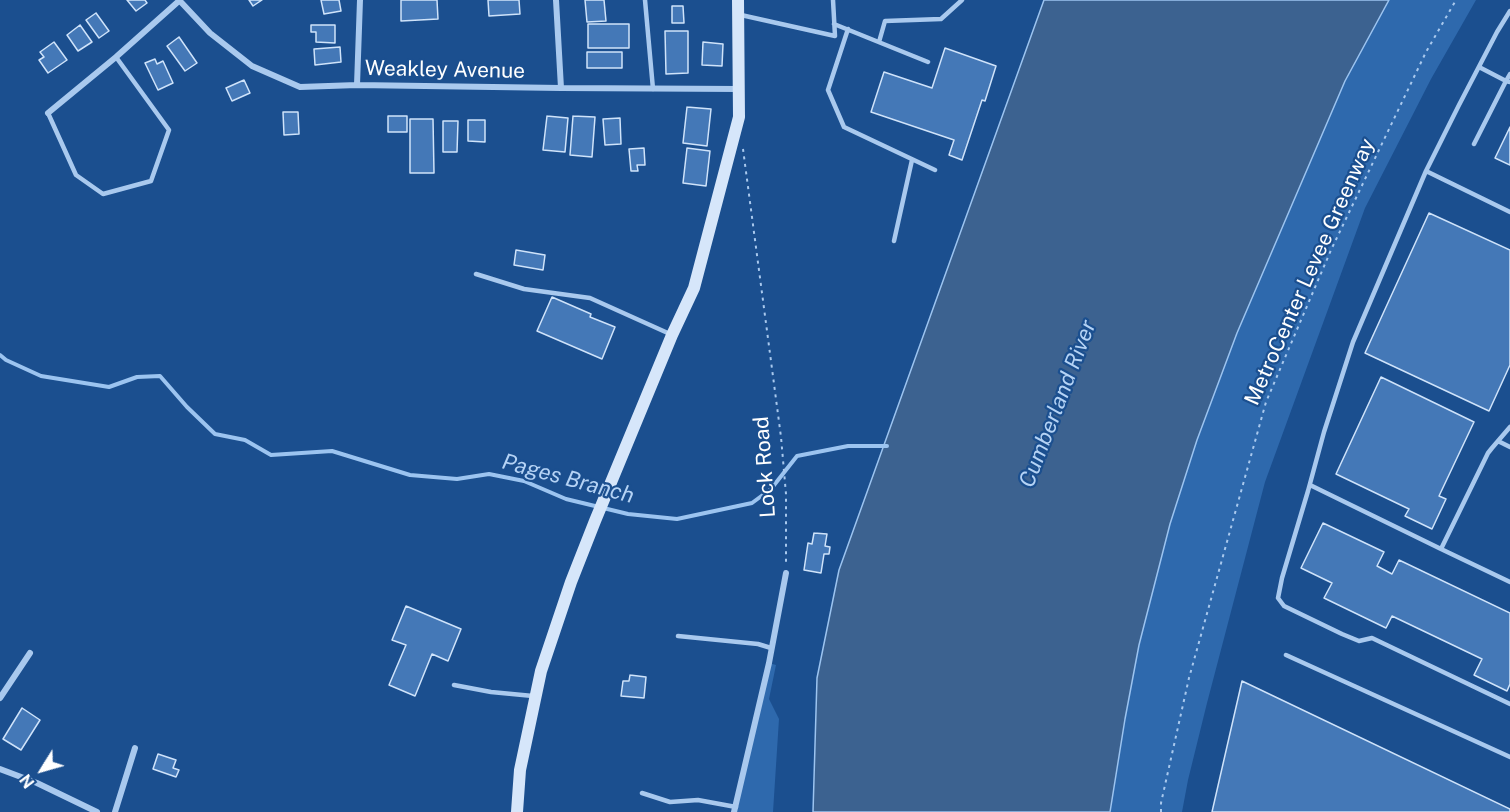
<!DOCTYPE html>
<html>
<head>
<meta charset="utf-8">
<style>
  body { margin:0 }
  #map { position:relative; width:1510px; height:812px; overflow:hidden; background:#1b4f8f; font-family:"Public Sans",sans-serif }
  canvas { display:block }
  .north { position:absolute; left:12px; top:740px; width:60px; height:60px; -webkit-text-stroke:4px #1b4f8f; paint-order:stroke; rotate:233deg; font-size:16px; font-weight:700; line-height:24px; text-align:center; color:#fff }
  .north::after { content:''; display:block; margin:auto; width:21px; height:27px; background:#fff; clip-path:polygon(50% 0,100% 100%,50% 72%,0 100%) }
</style>
</head>
<body>
<div id="map">
<canvas width="1510" height="812"></canvas>
<div class="north">N</div>
</div>
<script>
const ctx = document.querySelector('canvas').getContext('2d');
ctx.lineJoin = 'round';
function fillPath(path, color) { ctx.fillStyle = color; ctx.fill(path, 'evenodd'); }
const toPath = rows => new Path2D(rows.map(r => 'M' + r).join(''));
function strokePath(path, color, width, dash) { ctx.strokeStyle = color; ctx.lineWidth = width; ctx.lineCap = dash ? 'butt' : 'round'; ctx.setLineDash(dash || []); ctx.stroke(path); }
function write(font, color, halo, rows, align = 'center') {
  ctx.font = font + ' "Public Sans",sans-serif'; ctx.lineWidth = 4.5; ctx.setLineDash([]); ctx.textBaseline = 'middle'; ctx.strokeStyle = halo; ctx.fillStyle = color; for (const [text, x, y, turn = 0] of rows) {
    ctx.save(); ctx.translate(x, y); ctx.rotate((+turn || 0) * Math.PI / 180); ctx.textAlign = isNaN(turn) ? turn : align; if (halo) ctx.strokeText(text, 0, 0); ctx.fillText(text, 0, 0); ctx.restore();
  }
}
fillPath(toPath([
  [1389,0,1476,0,1431,79,1365,208,1265,482,1207,703,1188,780,1182,812,1110,812,1125,719,1139,645,1170,524,1197,440,1237,333,1345,81],
  [769,663,776,665,769,699,779,719,773,812,734,812]
]), '#2e69ad');
const water = toPath([
  [1044,0,1389,0,1345,81,1237,333,1197,440,1170,524,1139,645,1125,719,1110,812,813,812,817,678,839,570,1044,0]
]);
fillPath(water, '#3c6290');
strokePath(water, '#9cc4f0', 1.5);
strokePath(toPath([
  [0,355,6,360,41,376,109,387,137,377,160,376,187,407,215,434,245,440,271,455,332,451,410,475,457,479,489,474,524,481,566,499,628,514,677,519,752,503,771,489,797,456,848,446,887,446]
]), '#9cc4f0', 4);
const building = toPath([
  [127,0,145,0,147,3,136,11,127,0],
  [249,0,262,0,253,6,249,0],
  [321,0,339,0,341,11,324,14,321,0],
  [401,0,437,0,438,19,401,21,401,0],
  [488,0,519,0,520,14,489,16,488,0],
  [585,0,604,0,606,21,587,22,585,0],
  [672,6,683,6,684,23,672,23,672,6],
  [96,13,109,31,99,38,86,20,96,13],
  [588,24,629,24,629,48,588,48,588,24],
  [80,25,92,42,78,51,67,35,80,25],
  [311,25,335,25,335,43,316,42,316,32,311,32,311,25],
  [665,31,688,31,688,73,666,74,665,31],
  [179,37,197,63,185,71,167,46,179,37],
  [54,42,67,60,48,73,39,60,44,57,40,52,54,42],
  [703,42,723,44,722,66,702,65,703,42],
  [340,47,341,62,315,65,314,49,340,47],
  [945,48,996,66,985,101,982,100,962,160,949,155,954,140,871,112,884,72,932,88,945,48],
  [587,52,622,52,622,68,587,68,587,52],
  [155,59,157,64,163,61,173,83,158,90,145,63,155,59],
  [244,80,250,93,232,101,226,88,244,80],
  [687,107,711,109,707,146,683,143,687,107],
  [283,112,298,112,299,134,284,135,283,112],
  [388,116,407,116,407,132,388,132,388,116],
  [547,116,568,118,565,152,543,150,547,116],
  [573,116,595,117,592,157,570,155,573,116],
  [620,118,621,144,605,145,603,119,620,118],
  [410,119,433,119,434,173,410,173,410,119],
  [468,120,485,120,485,142,468,141,468,120],
  [443,121,458,121,457,152,443,152,443,121],
  [1510,127,1510,165,1495,158,1510,127],
  [644,148,645,165,637,165,638,171,631,171,629,149,644,148],
  [687,148,710,151,706,186,683,183,687,148],
  [1429,213,1510,250,1510,365,1489,411,1365,353,1429,213],
  [516,250,545,255,543,270,514,265,516,250],
  [552,297,591,314,590,317,615,327,602,359,537,331,552,297],
  [1381,377,1474,422,1439,496,1446,499,1432,529,1405,516,1409,509,1336,474,1381,377],
  [1323,523,1384,552,1377,566,1392,574,1399,560,1510,613,1510,684,1507,691,1474,675,1482,659,1392,616,1386,628,1324,598,1332,583,1301,568,1323,523],
  [814,533,827,534,825,546,830,547,829,554,824,554,821,573,804,570,808,543,812,544,814,533],
  [406,606,461,629,448,661,432,654,415,696,389,685,406,645,392,640,406,606],
  [630,675,646,677,644,698,621,696,623,681,629,681,630,675],
  [1242,681,1510,809,1510,812,1212,812,1242,681],
  [22,708,40,720,21,750,3,739,22,708],
  [158,754,176,760,173,768,179,770,176,777,153,769,158,754]
]);
fillPath(building, '#4478b7');
strokePath(building, '#cfe3fa', 1.5);
strokePath(toPath([
  [743,149,781,437,786,494,786,564],
  [1161,812,1161,803,1189,678,1266,402,1331,250,1426,52,1456,0]
]), '#a9c9ee', 2, [3, 4.5]);
strokePath(toPath([
  [645,0,653,89],
  [1510,11,1497,32,1459,105,1426,171,1353,342,1324,432,1308,491,1282,578,1278,598,1284,606,1342,634,1359,641,1372,638,1510,704],
  [741,15,835,36,833,0],
  [834,24,928,62],
  [848,29,828,90,844,127,935,170],
  [879,42,885,21,941,19,962,0],
  [1479,67,1506,81,1510,74],
  [48,113,76,175,103,194,151,181,169,130,116,57],
  [1474,144,1506,81,1510,82],
  [1426,171,1510,212],
  [894,241,912,160],
  [476,274,524,289,590,298,670,334],
  [1510,427,1492,448,1488,453,1441,549,1510,582],
  [1498,441,1510,447],
  [1310,485,1441,549],
  [678,636,758,644,771,648],
  [1286,655,1510,757],
  [454,685,491,692,533,696],
  [642,793,670,802,698,800,736,807]
]), '#a9c9ee', 4.5);
strokePath(toPath([
  [179,0,210,33,252,66,300,87,357,85,561,88,739,89],
  [556,0,561,88],
  [357,85,360,0],
  [48,113,116,57,180,0],
  [0,698,30,653],
  [0,769,37,783,97,812],
  [115,812,135,748],
  [734,812,769,663,786,573]
]), '#a9c9ee', 6);
strokePath(toPath([
  [517,812,520,770,541,671,571,582,595,521,672,335,694,288,739,117,738,0]
]), '#d6e6fa', 12);
write('21px', '#fff', '#1b4f8f', [
  ["Weakley Avenue",445,70,1],
  ["MetroCenter Levee Greenway",1310,272,-66],
  ["Lock Road",765,467,-94]
]);
write('italic 22px', '#b5d3f5', '#1b4f8f', [
  ["Cumberland River",1058,404,-69],
  ["Pages Branch",568,479,15]
]);
</script>
</body>
</html>
